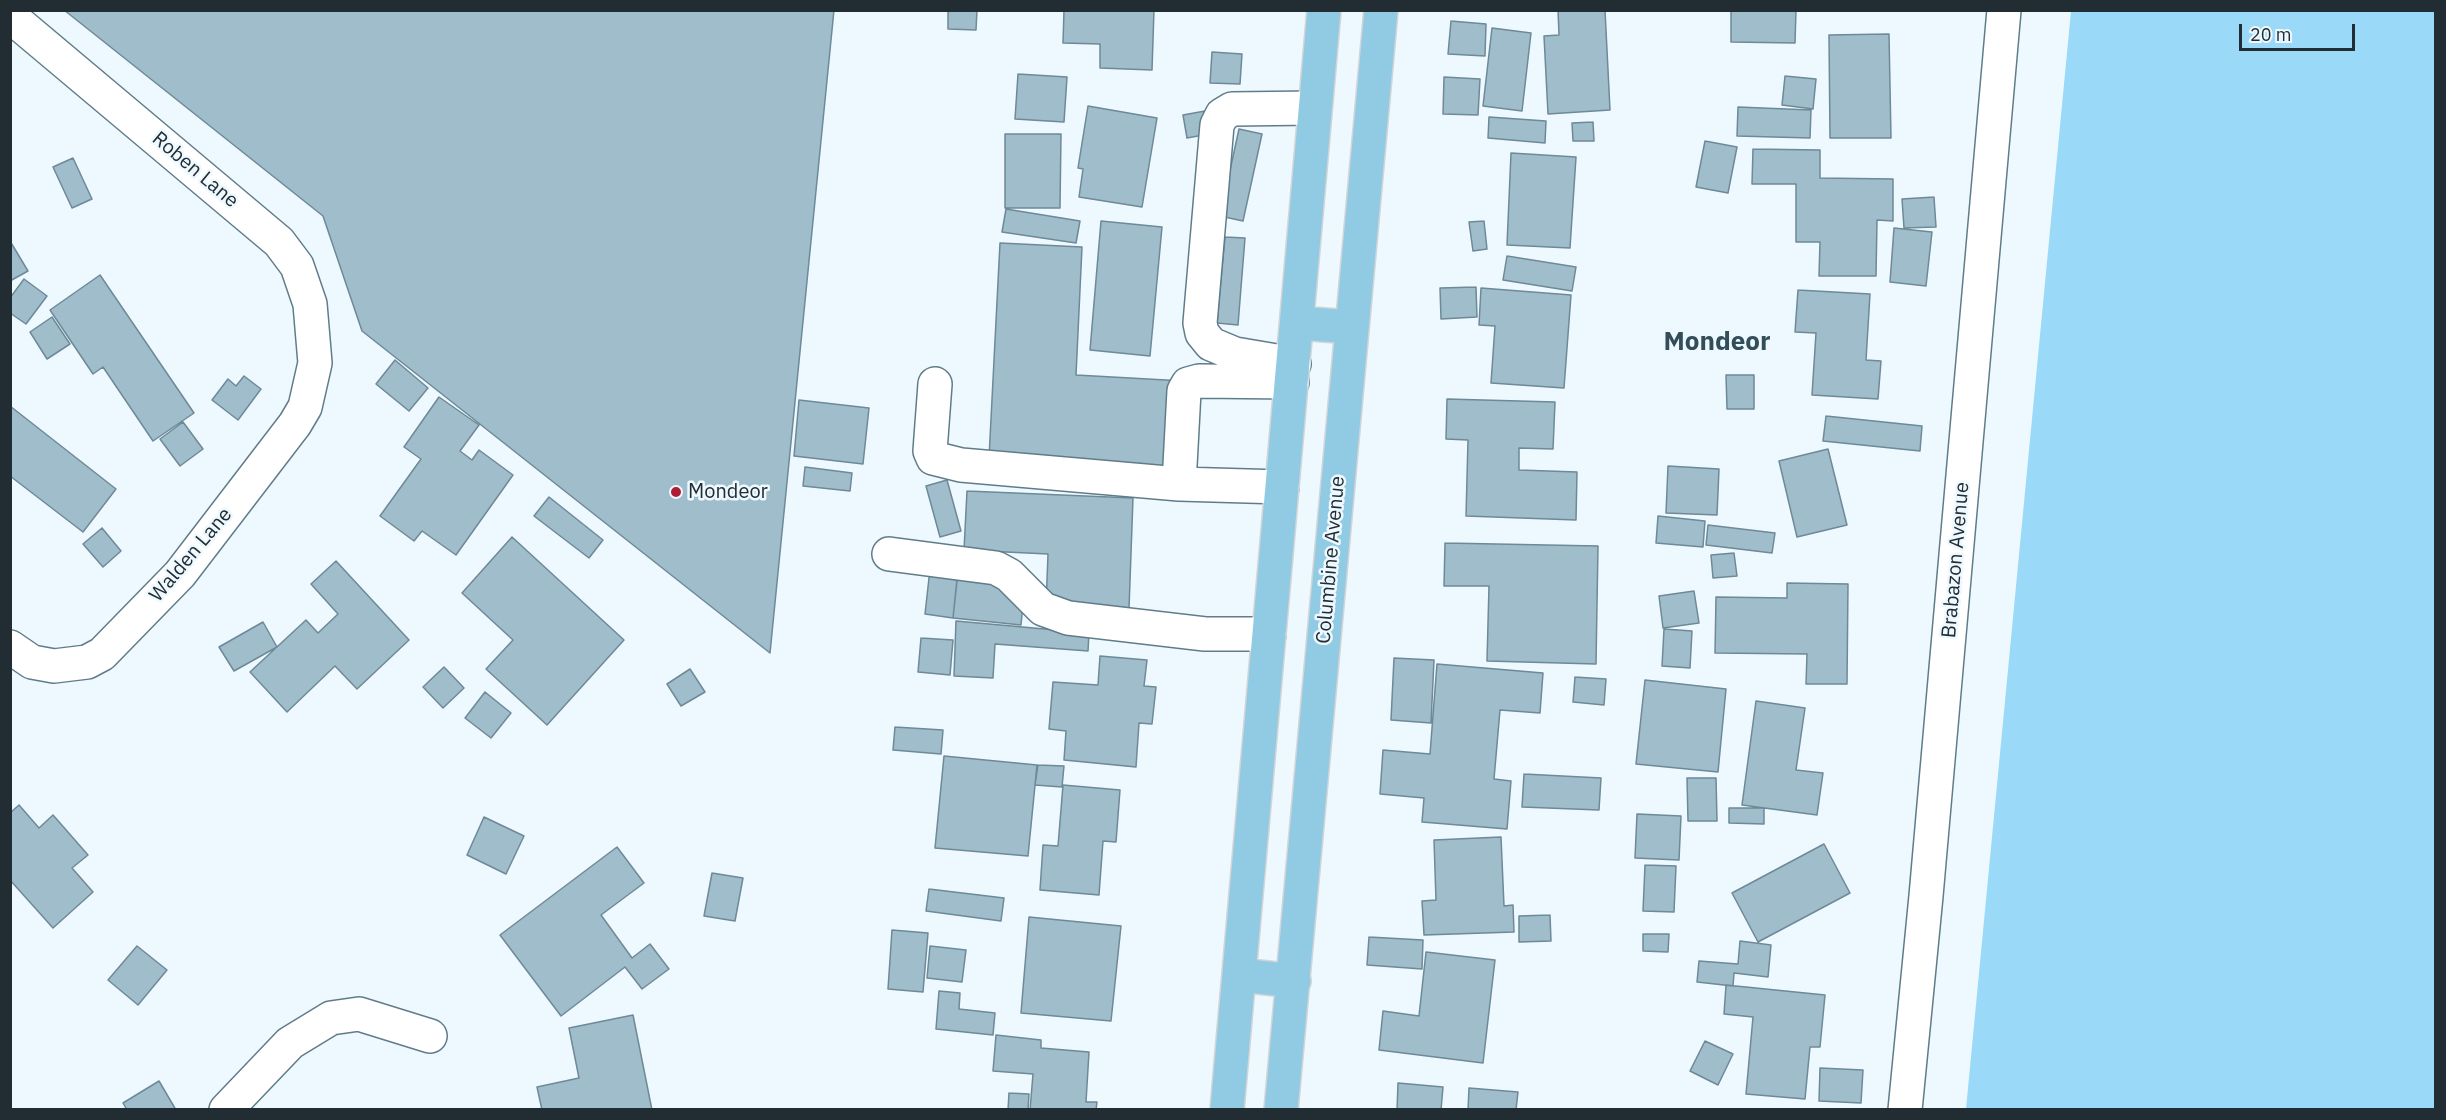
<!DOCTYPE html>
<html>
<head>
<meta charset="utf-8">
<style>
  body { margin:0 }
  #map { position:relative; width:2446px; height:1120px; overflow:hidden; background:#edf9ff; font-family:"IBM Plex Sans",sans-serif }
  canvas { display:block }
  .frame { position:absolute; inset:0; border:12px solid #212d32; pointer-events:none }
  .scale { position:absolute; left:2239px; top:24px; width:116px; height:27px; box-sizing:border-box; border:3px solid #212d32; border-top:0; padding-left:8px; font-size:18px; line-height:21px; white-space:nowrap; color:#212d32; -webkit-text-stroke:4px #edf9ff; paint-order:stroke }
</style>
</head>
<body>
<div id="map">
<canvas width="2446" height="1120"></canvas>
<div class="frame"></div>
<div class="scale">20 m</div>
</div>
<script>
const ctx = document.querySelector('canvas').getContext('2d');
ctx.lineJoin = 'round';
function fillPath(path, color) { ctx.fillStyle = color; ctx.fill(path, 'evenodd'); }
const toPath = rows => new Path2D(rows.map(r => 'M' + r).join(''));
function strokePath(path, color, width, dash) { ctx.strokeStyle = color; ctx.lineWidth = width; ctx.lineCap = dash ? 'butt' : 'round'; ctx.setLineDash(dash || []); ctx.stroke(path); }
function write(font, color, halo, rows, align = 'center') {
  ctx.font = font + ' "IBM Plex Sans",sans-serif'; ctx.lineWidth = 5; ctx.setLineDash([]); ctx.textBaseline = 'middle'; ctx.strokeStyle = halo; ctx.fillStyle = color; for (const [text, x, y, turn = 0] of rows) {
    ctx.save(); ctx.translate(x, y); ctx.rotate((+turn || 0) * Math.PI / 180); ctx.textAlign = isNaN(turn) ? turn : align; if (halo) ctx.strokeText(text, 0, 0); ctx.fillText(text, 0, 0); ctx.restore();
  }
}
fillPath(toPath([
  [2071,11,2435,11,2435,1109,1966,1109]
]), '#9bd9f8');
const building = toPath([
  [64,10,834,10,770,653,362,331,323,216,64,10],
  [948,10,977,10,976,30,948,29,948,10],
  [1064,10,1154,10,1152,70,1100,68,1100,44,1063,43,1064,10],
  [1558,10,1605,10,1610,110,1548,114,1544,36,1559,35,1558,10],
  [1731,10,1796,10,1795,43,1731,42,1731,10],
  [1451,21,1486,24,1485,56,1448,54,1451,21],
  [1492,28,1531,33,1522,111,1483,106,1492,28],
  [1889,34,1891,138,1830,138,1829,35,1889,34],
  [1212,52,1242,54,1240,84,1210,83,1212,52],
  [1018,74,1067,77,1064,122,1015,119,1018,74],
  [1785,76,1816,79,1813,109,1782,105,1785,76],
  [1444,77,1480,79,1478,115,1443,114,1444,77],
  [1088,106,1157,118,1142,207,1079,197,1083,169,1078,168,1088,106],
  [1738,107,1811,110,1810,138,1737,136,1738,107],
  [1216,109,1220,132,1187,138,1183,115,1216,109],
  [1489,117,1546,121,1545,143,1488,138,1489,117],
  [1593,122,1594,141,1573,141,1572,123,1593,122],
  [1239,129,1262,134,1243,221,1220,216,1239,129],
  [1005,134,1061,134,1060,208,1005,208,1005,134],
  [1705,141,1737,147,1728,193,1696,187,1705,141],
  [1753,149,1820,150,1820,178,1893,179,1893,221,1877,220,1876,276,1819,276,1820,242,1796,242,1796,184,1752,184,1753,149],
  [1511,153,1576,157,1570,248,1507,245,1511,153],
  [73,158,92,199,72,208,53,167,73,158],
  [1934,197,1936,227,1904,228,1902,199,1934,197],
  [1006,209,1080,221,1076,243,1002,232,1006,209],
  [1101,221,1162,227,1150,356,1090,350,1101,221],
  [1484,221,1487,249,1473,251,1469,222,1484,221],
  [1894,228,1932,232,1926,286,1890,282,1894,228],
  [1225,237,1245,238,1238,325,1217,323,1225,237],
  [10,241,28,271,10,281,10,241],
  [1000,243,1082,247,1076,375,1184,381,1180,468,989,458,1000,243],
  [1507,256,1576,267,1572,291,1503,280,1507,256],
  [100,275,194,413,153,441,103,367,93,374,50,310,100,275],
  [24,279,47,296,26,324,10,313,10,298,24,279],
  [1476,287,1477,317,1441,319,1440,288,1476,287],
  [1481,288,1571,295,1564,388,1491,383,1495,326,1479,325,1481,288],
  [1798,290,1870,294,1866,360,1881,361,1878,399,1812,395,1816,333,1795,332,1798,290],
  [52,317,70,344,47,359,30,332,52,317],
  [395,360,428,388,409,411,376,384,395,360],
  [1726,375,1754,375,1754,409,1727,409,1726,375],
  [244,376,261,389,238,420,212,400,228,379,236,386,244,376],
  [439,397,479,425,460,451,472,460,479,450,513,475,456,555,422,531,414,541,380,516,421,459,404,447,439,397],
  [1447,399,1555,402,1553,449,1519,448,1519,470,1577,472,1576,520,1466,516,1468,440,1446,439,1447,399],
  [799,400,869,408,863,464,794,456,799,400],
  [10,406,116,489,83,532,10,476,10,406],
  [1826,416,1922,426,1920,451,1823,441,1826,416],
  [183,422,203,449,180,466,160,439,183,422],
  [1828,449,1847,525,1797,537,1779,461,1828,449],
  [1668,466,1719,469,1717,515,1666,513,1668,466],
  [805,467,852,473,850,491,803,486,805,467],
  [947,480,961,531,940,537,926,486,947,480],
  [967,491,1133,498,1129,609,1046,606,1048,554,964,550,967,491],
  [549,497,603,540,589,558,534,516,549,497],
  [1658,516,1705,521,1703,547,1656,543,1658,516],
  [1708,525,1775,533,1772,553,1706,545,1708,525],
  [102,528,121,551,103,567,83,544,102,528],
  [512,537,624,640,547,725,486,669,513,640,462,593,512,537],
  [1445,543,1598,546,1596,664,1487,661,1489,586,1444,586,1445,543],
  [1734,553,1737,576,1713,578,1711,555,1734,553],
  [336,561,409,640,357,689,335,666,287,712,250,672,306,620,318,633,338,614,311,584,336,561],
  [930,569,958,572,953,618,925,614,930,569],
  [957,579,1017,586,1023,604,1021,625,953,618,957,579],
  [1787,583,1848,584,1847,684,1806,684,1807,654,1715,653,1716,597,1787,598,1787,583],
  [1694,591,1699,623,1663,628,1659,596,1694,591],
  [956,621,1089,633,1088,651,995,644,993,678,954,676,956,621],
  [263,622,277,647,234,671,219,647,263,622],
  [1664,629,1692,631,1690,668,1662,666,1664,629],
  [921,638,953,640,950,675,918,672,921,638],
  [1100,656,1147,660,1144,686,1156,687,1152,724,1139,723,1136,767,1064,760,1066,731,1049,729,1053,682,1098,685,1100,656],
  [1394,658,1434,660,1431,723,1391,720,1394,658],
  [1437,664,1543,673,1540,713,1500,710,1494,779,1511,781,1507,829,1422,822,1424,798,1380,794,1383,750,1430,754,1437,664],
  [444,667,464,688,443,708,423,687,444,667],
  [690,669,705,692,681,706,667,684,690,669],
  [1575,677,1606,679,1604,705,1573,702,1575,677],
  [1645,680,1726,689,1718,772,1636,764,1645,680],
  [485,692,511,713,491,738,465,718,485,692],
  [1756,701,1805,708,1796,770,1823,773,1817,815,1742,805,1756,701],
  [895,727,943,730,941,754,893,750,895,727],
  [944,756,1037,765,1028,856,935,848,944,756],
  [1038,765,1064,766,1062,787,1035,785,1038,765],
  [1524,774,1601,778,1599,810,1522,807,1524,774],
  [1687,778,1716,778,1717,821,1688,821,1687,778],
  [1063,785,1120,790,1116,842,1103,841,1099,895,1040,890,1043,845,1058,846,1063,785],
  [19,805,39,828,53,815,88,855,72,868,93,892,53,928,10,880,10,813,19,805],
  [1729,808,1764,808,1764,824,1729,823,1729,808],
  [1637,814,1681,816,1679,860,1635,858,1637,814],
  [484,817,524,836,506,874,467,855,484,817],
  [1501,837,1504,906,1513,905,1514,932,1424,935,1422,901,1436,900,1434,840,1501,837],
  [1824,844,1850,893,1758,942,1732,893,1824,844],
  [617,847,644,883,601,915,632,958,650,944,669,969,642,989,625,967,561,1016,500,935,617,847],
  [1645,865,1676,866,1674,912,1643,911,1645,865],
  [712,873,743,878,735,921,704,916,712,873],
  [929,889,1004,898,1001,921,926,911,929,889],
  [1550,915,1551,941,1519,942,1519,916,1550,915],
  [1029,917,1121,926,1111,1021,1021,1013,1029,917],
  [892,930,928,933,923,992,888,989,892,930],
  [1643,934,1669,934,1668,952,1643,951,1643,934],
  [1369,937,1423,940,1422,969,1367,965,1369,937],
  [1740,941,1771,945,1768,977,1734,973,1733,986,1697,982,1699,961,1738,964,1740,941],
  [137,946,167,970,138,1005,108,980,137,946],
  [930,946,966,950,962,982,927,978,930,946],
  [1426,952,1495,960,1483,1063,1379,1050,1383,1011,1419,1016,1426,952],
  [1726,985,1825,995,1820,1047,1810,1047,1805,1099,1746,1094,1753,1017,1724,1014,1726,985],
  [939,991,960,993,959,1009,995,1013,993,1035,936,1029,939,991],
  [633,1015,652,1110,542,1110,537,1087,579,1078,569,1028,633,1015],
  [996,1035,1041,1040,1041,1048,1089,1052,1086,1102,1097,1102,1096,1110,1030,1110,1033,1074,993,1071,996,1035],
  [1705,1041,1733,1054,1718,1085,1690,1071,1705,1041],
  [1820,1068,1863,1070,1861,1103,1819,1101,1820,1068],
  [159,1081,176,1110,127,1110,123,1103,159,1081],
  [1398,1083,1443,1087,1441,1110,1397,1110,1398,1083],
  [1469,1088,1518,1092,1516,1110,1468,1110,1469,1088],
  [1009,1093,1029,1094,1028,1110,1008,1110,1009,1093]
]);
fillPath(building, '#a0bdcb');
strokePath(building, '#6e8997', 1.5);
const minor = toPath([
  [10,16,279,242,297,266,310,304,315,363,305,407,295,424,180,574,102,654,87,662,54,666,32,662,10,647],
  [1294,364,1235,354,1211,344,1202,333,1200,323,1217,125,1222,115,1232,109,1315,108],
  [935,384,930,451,933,458,961,465,1179,484],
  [1282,487,1179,484,1184,391,1188,384,1199,381,1292,382],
  [889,554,996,568,1009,575,1043,609,1068,618,1205,634,1269,634],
  [226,1110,290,1043,331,1018,359,1014,430,1036],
  [1905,1110,1926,896,2004,10]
]);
const major = toPath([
  [1298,323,1351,327],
  [1240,975,1294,981],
  [1227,1110,1324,10],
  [1281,1110,1381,10]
]);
strokePath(minor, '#617c89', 36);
strokePath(major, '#d3d5d6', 36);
strokePath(minor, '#fff', 33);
strokePath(major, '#91cae3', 33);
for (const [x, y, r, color] of [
  [676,492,6,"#af1c33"]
]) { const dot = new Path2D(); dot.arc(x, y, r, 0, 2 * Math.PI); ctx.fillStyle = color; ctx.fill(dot); strokePath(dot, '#edf9ff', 2); }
write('20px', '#212d32', '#edf9ff', [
  ["Roben Lane",195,170,40],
  ["Walden Lane",191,555,-50],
  ["Columbine Avenue",1331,560,-85],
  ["Brabazon Avenue",1956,560,-85]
]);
write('20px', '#212d32', '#edf9ff', [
  ["Mondeor",688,492]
], 'left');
write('bold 26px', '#334d59', '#edf9ff', [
  ["Mondeor",1717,342]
]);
</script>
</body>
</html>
